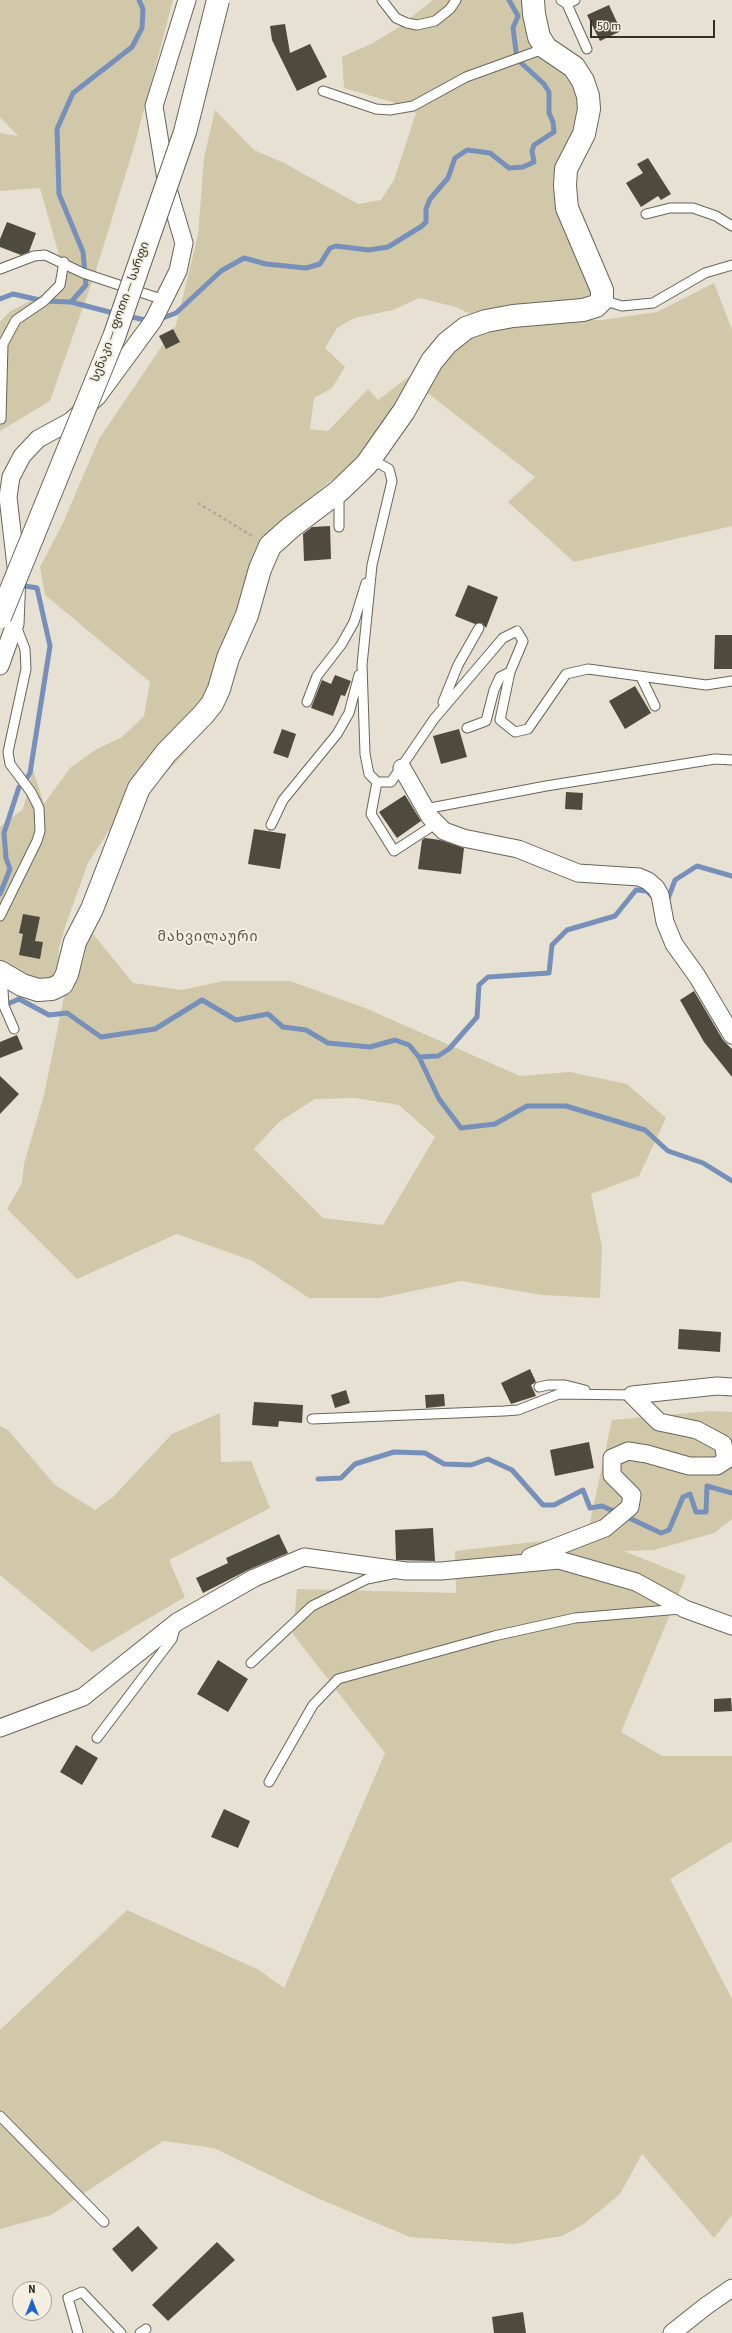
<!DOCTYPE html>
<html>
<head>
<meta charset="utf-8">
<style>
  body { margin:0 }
  #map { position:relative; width:732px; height:2333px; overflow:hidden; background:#e6e1d2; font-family:"Source Sans 3",sans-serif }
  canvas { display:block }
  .north { position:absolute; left:12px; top:2281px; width:40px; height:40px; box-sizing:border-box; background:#f3eedf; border:1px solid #a5a296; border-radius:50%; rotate:0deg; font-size:11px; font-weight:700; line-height:16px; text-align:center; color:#302f29 }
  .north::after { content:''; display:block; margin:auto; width:14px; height:18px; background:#2161cd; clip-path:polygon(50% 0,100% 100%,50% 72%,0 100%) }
  .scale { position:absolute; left:590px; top:20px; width:125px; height:18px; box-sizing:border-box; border:2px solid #302f29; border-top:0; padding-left:5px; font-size:12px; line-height:14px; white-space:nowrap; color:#302f29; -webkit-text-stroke:3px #f3eedf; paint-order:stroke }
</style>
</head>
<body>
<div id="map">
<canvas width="732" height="2333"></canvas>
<div class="north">N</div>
<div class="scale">50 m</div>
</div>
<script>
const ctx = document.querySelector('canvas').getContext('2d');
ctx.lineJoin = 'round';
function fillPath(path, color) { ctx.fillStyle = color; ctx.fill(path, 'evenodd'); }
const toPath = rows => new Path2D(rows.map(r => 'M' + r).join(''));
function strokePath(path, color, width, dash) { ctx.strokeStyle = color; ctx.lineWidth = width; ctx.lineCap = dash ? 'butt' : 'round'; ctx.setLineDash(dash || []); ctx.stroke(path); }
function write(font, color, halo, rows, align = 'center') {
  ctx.font = font + ' "Source Sans 3","Noto Sans Georgian",sans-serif'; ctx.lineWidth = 4; ctx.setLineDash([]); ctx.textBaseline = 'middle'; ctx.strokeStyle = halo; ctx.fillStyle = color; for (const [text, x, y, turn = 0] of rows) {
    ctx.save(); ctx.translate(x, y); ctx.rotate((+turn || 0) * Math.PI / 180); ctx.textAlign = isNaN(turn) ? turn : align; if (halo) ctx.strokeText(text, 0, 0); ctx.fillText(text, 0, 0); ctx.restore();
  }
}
fillPath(toPath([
  [0,0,173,0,134,147,96,270,50,401,0,431,0,322,9,312,47,292,57,284,60,270,59,255,40,188,0,191,0,133,18,136,0,117],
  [433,0,533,0,583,104,561,166,602,300,482,320,456,307,419,298,393,310,354,318,337,328,325,348,345,367,332,388,314,398,310,429,328,431,368,389,378,400,411,375,404,407,380,447,325,485,276,535,207,724,183,755,108,832,88,863,65,927,59,948,58,972,45,983,0,972,0,827,23,809,33,770,44,804,70,768,95,750,122,737,144,716,150,682,45,595,40,567,62,525,99,439,176,325,198,235,204,158,215,110,254,150,284,163,358,204,381,200,394,180,416,113,399,104,344,88,342,57,373,43,399,27],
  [714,283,732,330,732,526,574,562,508,502,535,477,424,390,456,346,478,335,547,319,601,320,657,312],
  [89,929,133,983,182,990,223,981,290,981,365,1008,520,1076,570,1072,627,1084,666,1118,639,1176,591,1194,602,1247,600,1298,542,1295,461,1281,380,1298,309,1298,253,1261,177,1234,77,1279,7,1209,22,1183,24,1164,44,1095,64,997,84,958],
  [355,1098,399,1105,435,1137,383,1225,323,1218,254,1149,279,1122,315,1099],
  [710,1411,732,1412,732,1519,714,1533,654,1550,624,1551,686,1576,621,1732,662,1756,732,1756,732,1841,670,1879,732,1999,732,2215,714,2238,642,2154,620,2194,584,2224,562,2236,513,2244,410,2237,317,2198,214,2148,163,2141,51,2215,0,2229,0,2030,127,1910,259,1970,284,1988,385,1753,293,1634,297,1589,456,1593,455,1551,587,1536,612,1420],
  [220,1413,221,1462,251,1461,270,1508,169,1560,185,1597,92,1652,0,1575,0,1426,8,1430,55,1485,95,1510,113,1497,172,1434]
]), '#d1c8aa');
strokePath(toPath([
  [0,299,13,294,44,301,71,302,117,314],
  [71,302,86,285,83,252,59,194,57,129,73,93,132,47,142,28,143,9,139,0],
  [127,316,150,321],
  [160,319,176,313,221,271,244,258,266,264,306,268,320,264,330,248,336,246,369,250,388,247,422,226,426,222,426,209,430,199,448,178,455,158,467,150,490,153,509,168,523,167,534,162,532,151,534,145,554,132,553,122,549,113,549,92,544,84,517,59,513,28,518,16,509,0],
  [25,586,37,588,50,646,30,773,27,778],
  [0,894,10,869,6,858,4,833,19,787],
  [666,899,668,899,675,880,697,866,732,876],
  [3,1006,19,999,49,1015,67,1013,101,1037,155,1029,202,1000,236,1020,268,1014,283,1027,306,1030,328,1043,370,1047,395,1040,409,1045,419,1057,439,1099,461,1128,495,1124,527,1106,566,1106,645,1130,668,1151,703,1163,732,1181],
  [419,1057,438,1056,449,1049,477,1017,479,985,488,977,549,973,552,945,567,930,615,916,636,890,647,891,656,900],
  [318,1479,341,1478,355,1464,394,1452,425,1453,444,1464,471,1465,488,1459,512,1470,543,1505,554,1505,583,1490,590,1508,602,1506,618,1513],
  [625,1516,661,1533,669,1530,683,1497,690,1494,696,1512,706,1512,707,1486,732,1493]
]), '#7690ba', 5);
fillPath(toPath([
  [609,5,621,31,600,41,587,15],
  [285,24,290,53,310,44,327,77,297,91,272,40,270,26],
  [648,158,671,194,661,200,658,196,641,207,626,183,643,173,637,164],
  [7,222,36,233,29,252,21,255,0,247,0,239],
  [173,329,180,342,166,349,159,336],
  [330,526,331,559,304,561,303,534,312,527],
  [468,585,498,597,486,628,482,623,475,624,455,616],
  [715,635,732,635,732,669,714,669],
  [335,675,351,681,345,696,341,695,333,716,311,708,322,680,331,684],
  [635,686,651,713,625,729,609,701],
  [282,729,296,734,288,758,273,753],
  [459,729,467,757,441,764,433,736],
  [566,792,583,793,582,810,565,809],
  [405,795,421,821,397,838,379,812],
  [254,829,286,834,280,869,248,864],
  [425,838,440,840,464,848,461,874,418,869,422,840],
  [23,914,40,917,35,941,43,942,40,959,19,955,23,934,19,933],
  [694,991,723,1040,732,1049,732,1077,704,1042,680,1000],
  [17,1035,23,1049,0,1058,0,1042],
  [0,1076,19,1094,0,1114],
  [679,1329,721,1332,720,1352,678,1349],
  [530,1369,536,1382,531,1385,536,1396,511,1404,501,1383],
  [346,1390,350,1403,335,1408,331,1395],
  [444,1394,445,1406,426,1408,425,1395],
  [254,1402,303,1405,302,1423,279,1421,278,1427,252,1425],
  [589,1442,594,1468,555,1476,550,1450],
  [433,1528,435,1561,396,1560,395,1530],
  [279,1534,288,1553,250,1569,203,1593,196,1578,228,1563,226,1558],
  [218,1660,248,1679,228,1712,197,1694],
  [731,1698,732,1711,714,1712,714,1699],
  [76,1745,98,1758,82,1785,60,1772],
  [224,1809,250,1821,238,1848,211,1837],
  [138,2226,158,2248,132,2272,112,2249],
  [217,2242,235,2260,168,2321,152,2305],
  [523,2312,526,2333,494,2333,492,2317]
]), '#4e4a3d');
const lane = toPath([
  [382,0,396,18,407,23,417,25,435,21,450,9,456,0],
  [561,0,567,4,575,0],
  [567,4,587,49],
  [323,91,376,109,390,110,413,106,466,77,546,48],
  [646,214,670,208,693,208,716,216,732,226],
  [0,269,34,256,45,255,83,273,164,300],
  [602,300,622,306,653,303,705,273,732,265],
  [1,419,3,344,16,320,44,301,60,285,64,262],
  [368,465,380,464,389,469,392,481,372,565,362,665,365,754,369,774,377,782,391,782,434,719,503,638,517,631,523,641,510,672,500,720,515,732,528,729,566,674,588,669,706,685,732,681],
  [339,492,339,527],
  [641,677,655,706],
  [307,702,317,676,341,645,354,622,366,583],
  [443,702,458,665,479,628],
  [467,728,486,721,494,690,500,677,510,672],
  [377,782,371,814,394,851,437,823],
  [425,809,546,786,715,759,732,760],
  [271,825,283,800,337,734,349,713,359,675],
  [0,916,37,841,40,831,39,808,31,792,10,764,8,752,26,669,25,649,16,626],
  [2,974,4,1006,14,1029],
  [539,1387,548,1385,565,1385,585,1390],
  [312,1419,504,1411,518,1410,559,1394,632,1395],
  [251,1663,312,1606,367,1579,392,1574],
  [97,1738,172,1639,176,1625],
  [269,1782,313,1705,338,1679,494,1636,575,1618,680,1609],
  [0,2116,104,2222],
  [78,2333,68,2298,82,2292,121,2333],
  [140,2333,146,2329]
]);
const street = toPath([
  [0,666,15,624,17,575,8,497,11,477,22,456,38,439,71,421,98,396,153,321,178,271,184,243,167,186,154,106,187,0],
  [402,768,430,817,444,831,463,838,518,849,578,873,639,877,648,881,656,888,660,895,665,922,674,944,697,976,732,1035],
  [632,1395,717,1386,732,1387],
  [530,1557,605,1528,630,1507,632,1495,612,1475,612,1458,628,1451,647,1454,689,1466,717,1466,726,1460,723,1444,697,1430,659,1422,632,1395],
  [0,1728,83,1697,177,1622,254,1578,304,1557,406,1571,441,1571,559,1560,636,1582,685,1609,732,1626],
  [672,2333,706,2306,732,2288]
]);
const secondary = toPath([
  [0,972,22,985,38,990,52,989,62,984,67,974,75,942,92,909,139,788,166,753,203,715,212,704,219,689,228,658,247,615,260,569,270,546,290,528,339,491,366,465,404,411,432,361,447,343,466,328,486,321,513,316,583,310,596,306,602,300,602,290,567,208,565,186,566,169,584,134,589,109,588,96,583,81,574,67,546,48,539,37,534,14,533,0]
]);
strokePath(lane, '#696558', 11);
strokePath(street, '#696558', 19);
strokePath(secondary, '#696558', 24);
strokePath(toPath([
  [198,503,254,537]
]), '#adaa9d', 2.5, [3, 3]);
strokePath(lane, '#fff', 9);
strokePath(street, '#fff', 17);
strokePath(secondary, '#fff', 22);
const highwayBridge = toPath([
  [0,617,114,337,185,132,218,0]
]);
strokePath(highwayBridge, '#696558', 24, []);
strokePath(highwayBridge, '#fff', 22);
write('12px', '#302f29', '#f3eedf', [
  ["სენაკი — ფოთი — სარფი",121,312,-70]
]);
ctx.letterSpacing = '1px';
write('14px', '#5a5649', '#f3eedf', [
  ["მახვილაური",208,938]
]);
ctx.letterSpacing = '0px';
</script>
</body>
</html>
